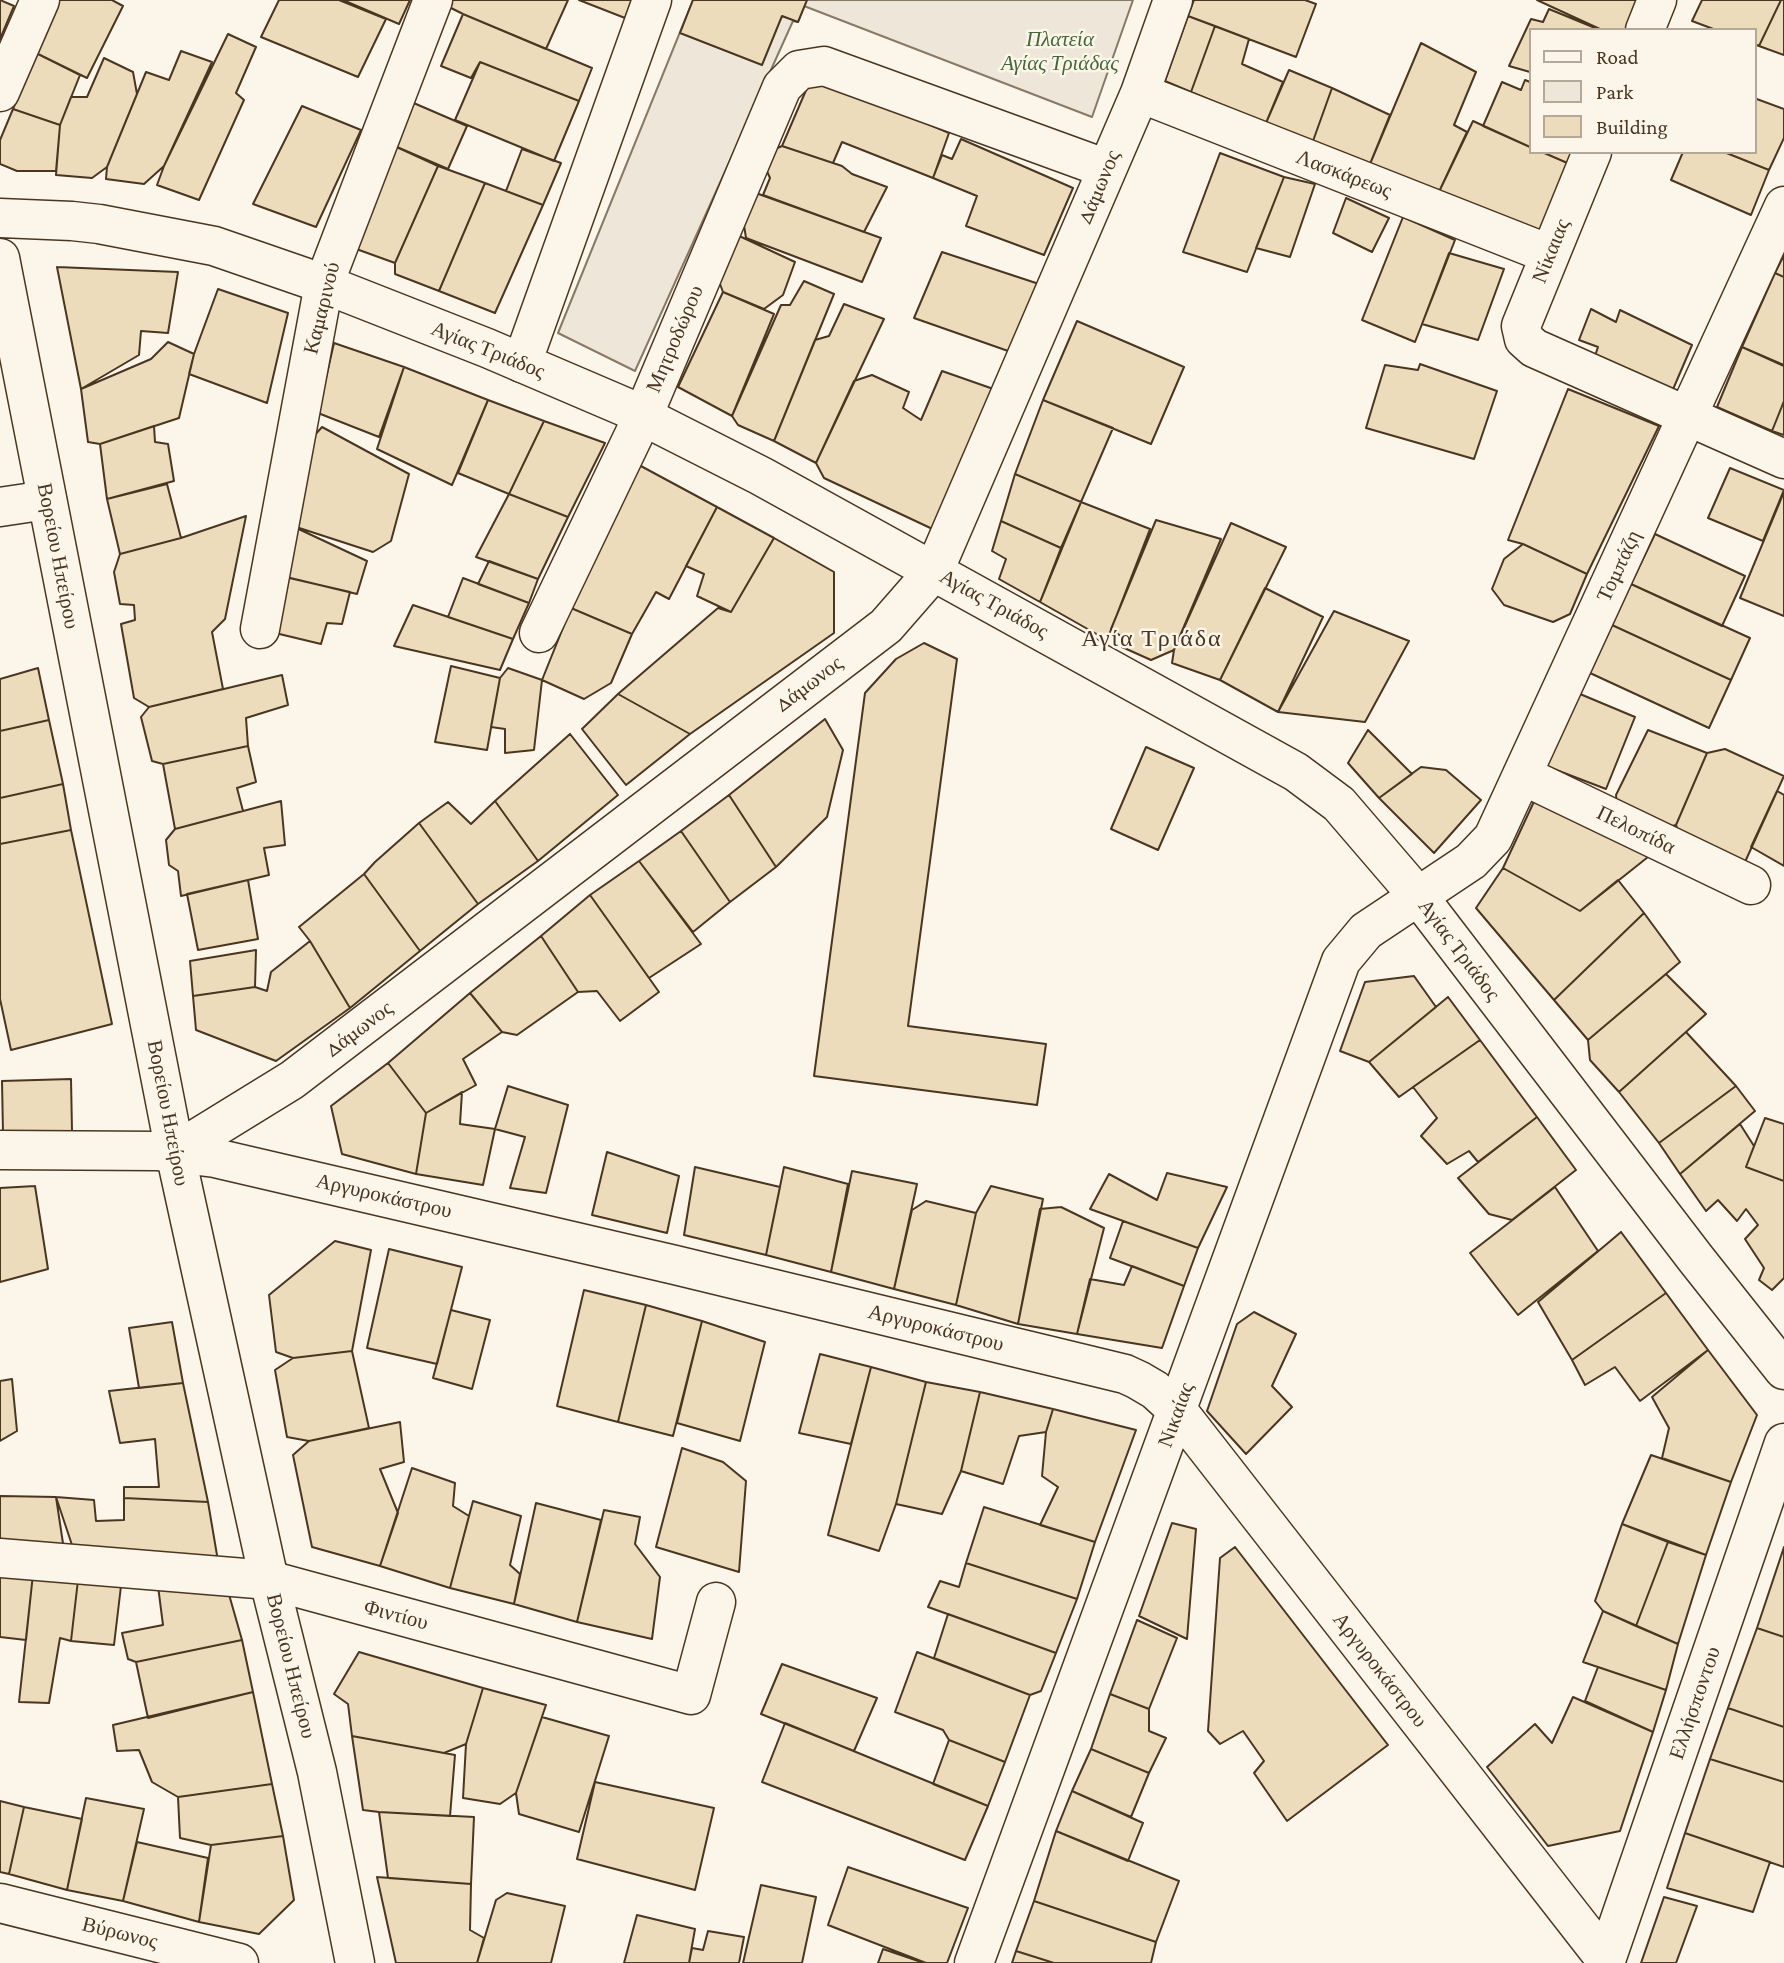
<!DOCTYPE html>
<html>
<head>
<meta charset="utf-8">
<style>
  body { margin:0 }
  #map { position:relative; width:1784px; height:1963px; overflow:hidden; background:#fbf6e9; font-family:"Crimson Pro",serif }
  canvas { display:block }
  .legend { position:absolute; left:1529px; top:28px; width:228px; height:126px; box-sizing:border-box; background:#fbf6e9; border:2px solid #b4a999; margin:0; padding:9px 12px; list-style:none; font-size:21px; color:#4a3520 }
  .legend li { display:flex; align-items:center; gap:14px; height:35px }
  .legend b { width:35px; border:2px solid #b4a999 }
</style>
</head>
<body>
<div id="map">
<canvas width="1784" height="1963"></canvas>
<ul class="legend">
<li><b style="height:9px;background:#fbf6e9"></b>Road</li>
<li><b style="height:19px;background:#ede6d9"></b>Park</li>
<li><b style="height:19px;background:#ecdcbc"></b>Building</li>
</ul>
</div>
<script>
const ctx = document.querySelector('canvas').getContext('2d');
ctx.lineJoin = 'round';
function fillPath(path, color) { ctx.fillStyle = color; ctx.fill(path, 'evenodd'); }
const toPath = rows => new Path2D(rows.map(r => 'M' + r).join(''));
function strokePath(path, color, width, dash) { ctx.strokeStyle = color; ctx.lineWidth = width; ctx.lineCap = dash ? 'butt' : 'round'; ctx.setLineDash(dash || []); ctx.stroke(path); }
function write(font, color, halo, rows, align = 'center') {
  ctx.font = font + ' "Crimson Pro",serif'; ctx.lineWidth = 5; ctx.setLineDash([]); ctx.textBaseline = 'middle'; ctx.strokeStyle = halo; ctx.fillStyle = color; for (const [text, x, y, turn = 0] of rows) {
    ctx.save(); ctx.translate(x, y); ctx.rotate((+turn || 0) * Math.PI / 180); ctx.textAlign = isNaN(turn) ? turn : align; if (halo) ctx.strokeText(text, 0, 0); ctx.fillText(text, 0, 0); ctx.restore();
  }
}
const green = toPath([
  [693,0,1133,0,1092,117,804,6,798,22,793,21,635,371,558,333,693,0]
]);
fillPath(green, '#ede6d9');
strokePath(green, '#887966', 2);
const building = toPath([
  [0,0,14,6,0,39,0,0],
  [58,0,112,0,123,6,87,78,36,53,58,0],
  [279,0,339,0,386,19,358,77,261,37,279,0],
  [343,0,410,0,399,24,343,0],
  [447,0,568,0,546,49,463,14,445,5,447,0],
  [579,0,632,0,625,18,579,0],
  [693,0,807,0,798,22,782,16,762,65,680,33,693,0],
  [1194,0,1305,0,1316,4,1296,57,1188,16,1194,0],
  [1537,0,1637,0,1625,30,1602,30,1537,0],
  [1702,0,1781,0,1759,46,1754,44,1754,30,1716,30,1692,21,1702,0],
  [1781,0,1784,0,1784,55,1759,46,1781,0],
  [1549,9,1600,30,1530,30,1530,72,1509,66,1531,19,1543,22,1549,9],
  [463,14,592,68,579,101,480,62,471,78,441,66,463,14],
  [1188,16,1215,26,1191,92,1165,81,1188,16],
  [1215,26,1249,39,1242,64,1283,82,1266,123,1191,92,1215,26],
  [228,34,256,47,236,93,244,100,199,200,157,185,164,166,228,34],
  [1421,43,1476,72,1454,125,1467,132,1437,196,1370,164,1421,43],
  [181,51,212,62,164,166,144,184,106,179,107,167,146,72,169,80,181,51],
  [36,53,80,75,60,125,13,109,36,53],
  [104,58,133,72,137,94,107,167,92,178,56,175,60,125,71,97,87,97,104,58],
  [480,62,579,101,554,161,455,120,480,62],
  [1289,70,1332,88,1313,141,1266,123,1289,70],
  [813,74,949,133,933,178,842,142,833,163,782,146,813,74],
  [1525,80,1530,82,1530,147,1483,126,1502,82,1521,90,1525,80],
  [1332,88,1390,115,1370,164,1313,141,1332,88],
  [1754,98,1784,109,1784,138,1769,170,1724,152,1754,152,1754,98],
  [409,101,467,126,448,169,390,144,409,101],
  [302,106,361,130,316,227,253,204,302,106],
  [13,109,60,125,56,171,17,171,0,164,0,140,13,109],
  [1473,121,1530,147,1530,152,1542,152,1572,165,1542,235,1437,196,1473,121],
  [961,139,1073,188,1044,255,966,226,977,196,933,178,942,155,952,159,961,139],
  [390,144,438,166,395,263,348,246,390,144],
  [782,146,842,166,852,174,887,187,864,232,763,195,770,178,765,167,773,150,782,146],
  [522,149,561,163,543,205,506,191,522,149],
  [1542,152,1577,152,1572,165,1542,152],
  [1683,152,1724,152,1769,170,1751,215,1671,180,1683,152],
  [1220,153,1284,177,1247,272,1183,252,1220,153],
  [438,166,485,183,439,291,395,274,395,263,438,166],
  [1284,177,1315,184,1290,257,1256,248,1284,177],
  [485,183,543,205,495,313,439,291,485,183],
  [753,192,881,238,862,282,746,238,743,219,753,192],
  [1346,198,1389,218,1372,252,1333,233,1346,198],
  [1403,217,1455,240,1415,342,1362,320,1403,217],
  [735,234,795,262,783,295,764,309,723,292,717,276,735,234],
  [942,252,1039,284,1011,352,914,318,942,252],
  [1449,253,1504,269,1478,340,1422,324,1449,253],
  [1784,255,1784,277,1775,273,1784,255],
  [57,267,178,272,168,333,141,331,139,355,81,389,57,267],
  [1775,273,1784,277,1784,365,1742,347,1775,273],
  [804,281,834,294,774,441,738,425,732,416,781,305,790,305,804,281],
  [218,289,288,313,267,403,189,374,194,354,218,289],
  [723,292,774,314,732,416,678,387,723,292],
  [844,304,884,319,816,463,774,441,815,340,829,336,844,304],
  [1591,309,1616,322,1620,310,1692,345,1671,394,1594,359,1598,347,1579,340,1591,309],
  [1077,321,1184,367,1151,444,1043,400,1077,321],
  [168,342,194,354,179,418,100,444,88,442,81,389,151,359,168,342],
  [334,343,404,367,379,437,318,413,334,343],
  [1742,347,1784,366,1784,401,1772,431,1717,407,1742,347],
  [1420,364,1497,391,1474,459,1366,428,1385,365,1418,370,1420,364],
  [404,367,488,400,452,485,377,449,404,367],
  [942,371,1002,392,941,533,824,478,816,463,854,381,872,375,909,392,903,408,921,420,942,371],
  [1568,389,1659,426,1587,574,1523,544,1508,540,1568,389],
  [488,400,544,421,509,494,458,473,488,400],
  [1043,400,1113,428,1081,502,1015,474,1043,400],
  [1784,401,1784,435,1772,431,1784,401],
  [544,421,605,443,568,517,509,494,544,421],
  [154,426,155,442,168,444,174,481,107,499,100,444,154,426],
  [322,427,409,474,391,541,373,552,290,525,306,445,322,427],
  [639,465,717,507,669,599,656,592,632,634,571,608,639,465],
  [1730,468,1784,490,1763,541,1708,518,1730,468],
  [1015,474,1081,502,1061,548,1001,521,1015,474],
  [167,484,181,538,120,554,107,499,167,484],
  [1784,492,1784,616,1740,598,1784,492],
  [509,494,568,517,538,579,476,557,509,494],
  [1081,502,1150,529,1107,640,1040,602,1081,502],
  [717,507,774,538,731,612,697,596,704,574,686,566,717,507],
  [246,516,225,619,212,632,223,689,149,707,134,698,121,624,135,620,134,605,120,604,114,572,120,554,181,538,246,516],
  [1156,520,1221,539,1174,650,1151,660,1122,647,1122,637,1111,629,1156,520],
  [1001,521,1061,548,1040,602,999,579,1006,559,992,551,1001,521],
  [1231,523,1286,547,1220,680,1172,663,1174,650,1231,523],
  [290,525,367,561,357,594,278,575,290,525],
  [1655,534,1745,576,1722,626,1631,584,1655,534],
  [774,538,834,572,834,633,690,734,618,694,718,608,731,612,774,538],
  [1523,544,1587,574,1570,614,1553,622,1504,605,1492,589,1504,559,1523,544],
  [489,561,538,579,529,603,478,584,489,561],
  [285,577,350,592,342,624,327,623,321,644,271,632,285,577],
  [463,578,529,603,513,639,448,617,463,578],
  [1631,584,1750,638,1731,680,1612,625,1631,584],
  [1265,588,1323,617,1278,712,1220,680,1265,588],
  [413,605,513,639,500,670,394,646,413,605],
  [571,608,632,634,611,683,584,699,542,680,571,608],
  [1334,611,1409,641,1365,722,1278,712,1334,611],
  [1612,625,1731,680,1709,728,1590,673,1612,625],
  [924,643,957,659,908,1026,1046,1044,1037,1105,814,1076,865,693,896,659,924,643],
  [451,666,500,678,487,750,435,742,451,666],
  [38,668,49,720,0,731,0,679,38,668],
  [508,668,542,680,534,750,505,753,505,729,491,727,500,678,508,668],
  [282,675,288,705,246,718,248,746,163,764,152,761,141,717,149,707,282,675],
  [618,694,690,734,626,785,582,729,618,694],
  [1580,694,1635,717,1606,789,1546,766,1580,694],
  [825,719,843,750,827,817,776,867,729,795,825,719],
  [49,720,63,784,0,798,0,731,49,720],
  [1368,730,1412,774,1379,798,1348,763,1368,730],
  [1648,730,1707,753,1676,825,1661,829,1618,812,1616,795,1648,730],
  [570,734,618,795,538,861,495,801,570,734],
  [248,746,256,782,237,788,243,811,175,829,163,764,248,746],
  [1146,747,1194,768,1158,850,1111,829,1146,747],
  [1725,749,1784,776,1745,862,1681,838,1676,825,1707,753,1725,749],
  [1421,767,1446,770,1481,800,1434,853,1379,798,1421,767],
  [63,784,71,830,0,844,0,798,63,784],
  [1777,791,1784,795,1784,866,1751,847,1777,791],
  [1538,793,1648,857,1580,911,1503,868,1538,793],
  [729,795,776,867,730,902,681,831,729,795],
  [281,801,285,845,264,848,269,875,181,896,178,871,169,865,166,840,175,829,281,801],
  [495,801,538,861,478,904,419,823,448,802,471,824,495,801],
  [419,823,478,904,420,951,364,874,375,862,419,823],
  [71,830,112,1024,11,1050,0,999,0,844,71,830],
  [681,831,730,902,693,932,639,861,681,831],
  [639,861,701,944,649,978,590,895,639,861],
  [1503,868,1580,911,1618,880,1644,913,1554,1000,1476,908,1503,868],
  [364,874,420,951,350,1008,310,941,299,927,364,874],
  [248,880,258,939,198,950,187,894,248,880],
  [590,895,659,992,620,1021,597,991,578,992,541,936,590,895],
  [1644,913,1680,962,1588,1040,1554,1000,1644,913],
  [541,936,578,992,517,1035,502,1032,470,993,541,936],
  [310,941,350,1008,276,1061,196,1030,193,996,255,987,267,991,271,972,310,941],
  [256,950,255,987,193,996,190,961,256,950],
  [1666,974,1706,1014,1619,1092,1590,1060,1588,1040,1666,974],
  [1414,976,1436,1007,1369,1062,1340,1051,1365,982,1414,976],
  [470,993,502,1032,463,1059,476,1085,426,1113,388,1063,470,993],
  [1448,997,1480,1040,1399,1097,1369,1062,1448,997],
  [1686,1032,1736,1086,1659,1143,1619,1092,1686,1032],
  [1480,1040,1537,1117,1478,1162,1469,1151,1447,1164,1421,1136,1437,1118,1413,1087,1480,1040],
  [388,1063,426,1113,416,1174,342,1154,331,1106,388,1063],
  [71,1079,72,1131,3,1133,2,1081,71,1079],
  [508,1086,568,1105,546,1193,510,1188,525,1137,495,1129,508,1086],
  [1736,1086,1755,1111,1680,1174,1659,1143,1736,1086],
  [462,1092,460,1124,495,1129,483,1185,416,1174,426,1113,462,1092],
  [1537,1117,1576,1170,1512,1220,1489,1214,1458,1178,1537,1117],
  [1765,1118,1784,1124,1784,1181,1746,1167,1765,1118],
  [1740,1124,1754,1146,1746,1167,1784,1181,1784,1278,1772,1290,1759,1280,1764,1268,1745,1239,1758,1225,1746,1209,1737,1221,1718,1200,1706,1211,1680,1174,1740,1124],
  [607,1152,679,1176,667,1233,592,1215,607,1152],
  [695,1167,780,1187,766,1255,684,1235,695,1167],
  [784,1167,848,1184,831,1272,766,1255,784,1167],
  [852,1171,917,1184,894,1289,831,1272,852,1171],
  [1167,1173,1227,1187,1198,1248,1090,1209,1109,1174,1157,1200,1167,1173],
  [35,1186,48,1269,0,1282,0,1188,35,1186],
  [991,1186,1043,1199,1018,1324,956,1305,976,1213,991,1186],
  [1555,1187,1598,1251,1518,1315,1470,1253,1555,1187],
  [926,1201,976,1213,956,1305,894,1289,912,1210,926,1201],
  [1061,1207,1104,1228,1077,1334,1018,1324,1040,1209,1061,1207],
  [1123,1221,1198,1248,1184,1286,1110,1258,1123,1221],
  [1621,1232,1666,1293,1572,1360,1538,1302,1621,1232],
  [335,1241,371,1250,352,1351,293,1358,276,1352,269,1295,335,1241],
  [389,1249,462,1267,437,1364,367,1348,389,1249],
  [1132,1266,1184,1286,1162,1348,1077,1334,1090,1279,1124,1285,1132,1266],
  [584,1290,646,1305,618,1422,557,1406,584,1290],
  [1666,1293,1708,1350,1640,1401,1615,1367,1585,1385,1572,1360,1666,1293],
  [646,1305,702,1321,673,1436,618,1422,646,1305],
  [451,1310,490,1320,472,1389,433,1378,451,1310],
  [1254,1312,1296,1334,1272,1386,1292,1407,1246,1454,1207,1411,1237,1324,1254,1312],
  [702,1321,765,1342,740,1441,677,1423,702,1321],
  [172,1322,183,1383,139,1388,129,1328,172,1322],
  [1708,1350,1757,1415,1731,1482,1662,1458,1669,1428,1652,1397,1708,1350],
  [352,1351,369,1428,309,1441,287,1437,275,1370,293,1358,352,1351],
  [820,1354,871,1367,851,1444,799,1433,820,1354],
  [871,1367,926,1382,896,1504,879,1551,828,1535,871,1367],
  [12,1379,17,1431,0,1441,0,1381,12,1379],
  [926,1382,980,1392,961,1471,942,1514,896,1504,926,1382],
  [183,1383,208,1502,124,1498,124,1487,159,1487,155,1439,120,1443,109,1391,183,1383],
  [980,1392,1053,1409,1046,1432,1019,1436,1003,1484,961,1471,980,1392],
  [1053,1409,1136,1430,1095,1542,1040,1525,1058,1487,1042,1476,1046,1432,1053,1409],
  [400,1422,404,1462,380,1469,398,1513,380,1566,312,1547,293,1455,309,1441,400,1422],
  [682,1448,723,1462,746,1481,739,1572,656,1547,682,1448],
  [1651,1455,1731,1482,1706,1555,1622,1524,1651,1455],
  [412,1468,455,1483,453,1506,469,1516,450,1588,380,1566,412,1468],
  [0,1496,56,1497,64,1550,0,1546,0,1496],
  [56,1497,94,1500,96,1521,124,1520,124,1498,208,1502,219,1567,76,1557,56,1497],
  [473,1501,521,1516,510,1565,520,1574,514,1604,450,1588,473,1501],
  [536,1503,601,1520,577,1622,514,1604,536,1503],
  [984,1507,1095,1542,1077,1599,966,1563,984,1507],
  [604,1510,640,1517,635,1544,660,1577,652,1639,577,1622,604,1510],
  [1172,1523,1196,1529,1187,1639,1139,1616,1172,1523],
  [1622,1524,1668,1542,1636,1626,1603,1611,1595,1601,1622,1524],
  [1668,1542,1706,1555,1678,1644,1636,1626,1668,1542],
  [1235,1547,1388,1745,1287,1821,1254,1773,1264,1761,1243,1731,1220,1744,1208,1731,1220,1558,1235,1547],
  [1784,1547,1784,1637,1757,1628,1784,1547],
  [966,1563,1077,1599,1056,1653,928,1607,940,1581,959,1587,966,1563],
  [0,1571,33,1574,26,1640,0,1637,0,1571],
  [33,1574,78,1580,71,1641,60,1638,49,1703,19,1702,33,1574],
  [78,1580,121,1586,114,1645,71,1641,78,1580],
  [158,1586,228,1591,242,1640,136,1662,128,1659,122,1633,163,1625,158,1586],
  [1603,1611,1678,1644,1666,1690,1583,1662,1603,1611],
  [948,1614,1056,1653,1041,1691,1030,1695,934,1658,948,1614],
  [1137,1620,1177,1638,1149,1709,1110,1694,1137,1620],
  [1757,1628,1784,1637,1784,1727,1728,1708,1757,1628],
  [242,1640,253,1692,148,1718,136,1662,242,1640],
  [359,1652,483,1688,466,1744,444,1753,352,1736,348,1704,334,1694,359,1652],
  [917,1652,1030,1695,1005,1762,949,1740,943,1730,895,1712,917,1652],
  [782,1664,877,1698,854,1751,761,1714,782,1664],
  [1598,1667,1666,1690,1653,1732,1585,1701,1598,1667],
  [483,1688,546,1705,516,1793,500,1804,463,1798,466,1744,483,1688],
  [253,1692,272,1784,178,1797,152,1782,139,1750,117,1751,113,1725,253,1692],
  [1110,1694,1149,1709,1149,1731,1166,1738,1149,1773,1091,1749,1110,1694],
  [1573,1697,1653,1732,1620,1831,1548,1846,1487,1767,1535,1724,1552,1743,1573,1697],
  [1728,1708,1784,1727,1784,1782,1710,1759,1728,1708],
  [542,1717,609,1736,579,1832,519,1814,516,1793,542,1717],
  [785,1723,988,1806,965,1860,762,1782,785,1723],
  [352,1736,455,1755,450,1816,379,1812,363,1810,352,1736],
  [949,1740,1005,1762,988,1806,933,1784,949,1740],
  [1091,1749,1149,1773,1131,1817,1072,1791,1091,1749],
  [1710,1759,1784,1782,1784,1867,1685,1833,1710,1759],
  [595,1782,714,1808,695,1890,577,1859,595,1782],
  [272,1784,283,1836,211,1845,180,1838,178,1797,272,1784],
  [1072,1791,1143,1823,1128,1861,1056,1831,1072,1791],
  [86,1798,144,1809,123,1901,67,1890,86,1798],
  [0,1801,24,1807,9,1874,0,1872,0,1801],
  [24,1807,82,1819,67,1890,9,1874,24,1807],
  [379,1812,474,1817,471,1884,388,1878,379,1812],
  [1056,1831,1179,1881,1156,1942,1034,1901,1056,1831],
  [1685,1833,1770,1862,1753,1912,1667,1888,1685,1833],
  [283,1836,294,1900,259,1934,199,1922,211,1845,283,1836],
  [137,1842,208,1858,199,1922,123,1901,137,1842],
  [848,1867,968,1908,947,1963,926,1963,828,1925,848,1867],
  [377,1877,471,1884,470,1930,484,1938,477,1963,396,1963,377,1877],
  [761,1885,816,1897,802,1963,743,1963,761,1885],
  [507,1893,565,1906,551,1963,477,1963,496,1900,507,1893],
  [1664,1897,1697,1906,1676,1963,1641,1963,1664,1897],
  [1034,1901,1156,1942,1151,1963,1054,1963,1016,1951,1034,1901],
  [637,1915,695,1929,689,1963,624,1963,637,1915],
  [708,1931,744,1937,739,1963,689,1963,692,1948,703,1950,708,1931],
  [883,1949,924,1963,878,1963,883,1949],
  [1016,1951,1054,1963,1012,1963,1016,1951]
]);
fillPath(building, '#ecdcbc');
strokePath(building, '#4a3520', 2);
const minor = toPath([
  [1645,30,1657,0],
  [0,92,40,0],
  [1140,93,1549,254],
  [1592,152,1521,326,1524,339,1534,348,1784,459],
  [522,363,652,0],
  [0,507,47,500],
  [934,571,1140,93,1173,0],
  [260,629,324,284,433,0],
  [539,633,643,416,782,87,799,70,824,66,1107,169],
  [1522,775,1751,885],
  [0,1150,157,1151,215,1158,675,1265,1125,1374,1138,1380,1155,1390,1178,1411,1606,1960],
  [0,1558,269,1580,691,1695,716,1602],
  [0,1903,239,1963],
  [974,1963,1341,961,1366,931,1471,861,1493,838,1784,206],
  [1605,1963,1784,1443]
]);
const secondary = toPath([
  [0,218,72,221,99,224,214,246,324,284,487,348,625,407,761,476,1296,772,1339,804,1418,896,1696,1259,1784,1370],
  [0,258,175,1152,269,1580,317,1772,355,1963],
  [175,1152,292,1080,886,626,934,571]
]);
strokePath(minor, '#4a3520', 41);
strokePath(secondary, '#4a3520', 41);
strokePath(minor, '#fbf6e9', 38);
strokePath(secondary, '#fbf6e9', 38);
write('italic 21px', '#436837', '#fbf6e9', [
  ["Πλατεία",1060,40],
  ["Αγίας Τριάδας",1060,64]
]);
write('21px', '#4a3520', '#fbf6e9', [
  ["Λασκάρεως",1344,174,21],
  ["Δάμωνος",1099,187,-67],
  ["Νίκαιας",1551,251,-68],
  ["Καμαρινού",322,308,-76],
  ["Μητροδώρου",675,339,-67],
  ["Αγίας Τριάδος",488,350,22],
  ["Βορείου Ηπείρου",58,556,79],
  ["Τομπάζη",1619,566,-65],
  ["Αγίας Τριάδος",994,604,29],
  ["Δάμωνος",809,684,-37],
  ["Πελοπίδα",1636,830,26],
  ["Αγίας Τριάδος",1459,950,53],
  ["Δάμωνος",359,1029,-37],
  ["Βορείου Ηπείρου",168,1113,79],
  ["Αργυροκάστρου",384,1196,13],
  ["Αργυροκάστρου",936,1328,14],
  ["Νικαίας",1176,1415,-70],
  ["Φιντίου",396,1615,15],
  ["Βορείου Ηπείρου",291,1666,76],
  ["Αργυροκάστρου",1380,1670,52],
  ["Ελλήσποντου",1695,1703,-71],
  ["Βύρωνος",120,1933,14]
]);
ctx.letterSpacing = '2px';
write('24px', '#4a3520', '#fbf6e9', [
  ["Αγία Τριάδα",1152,639]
]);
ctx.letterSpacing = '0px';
</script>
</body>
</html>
